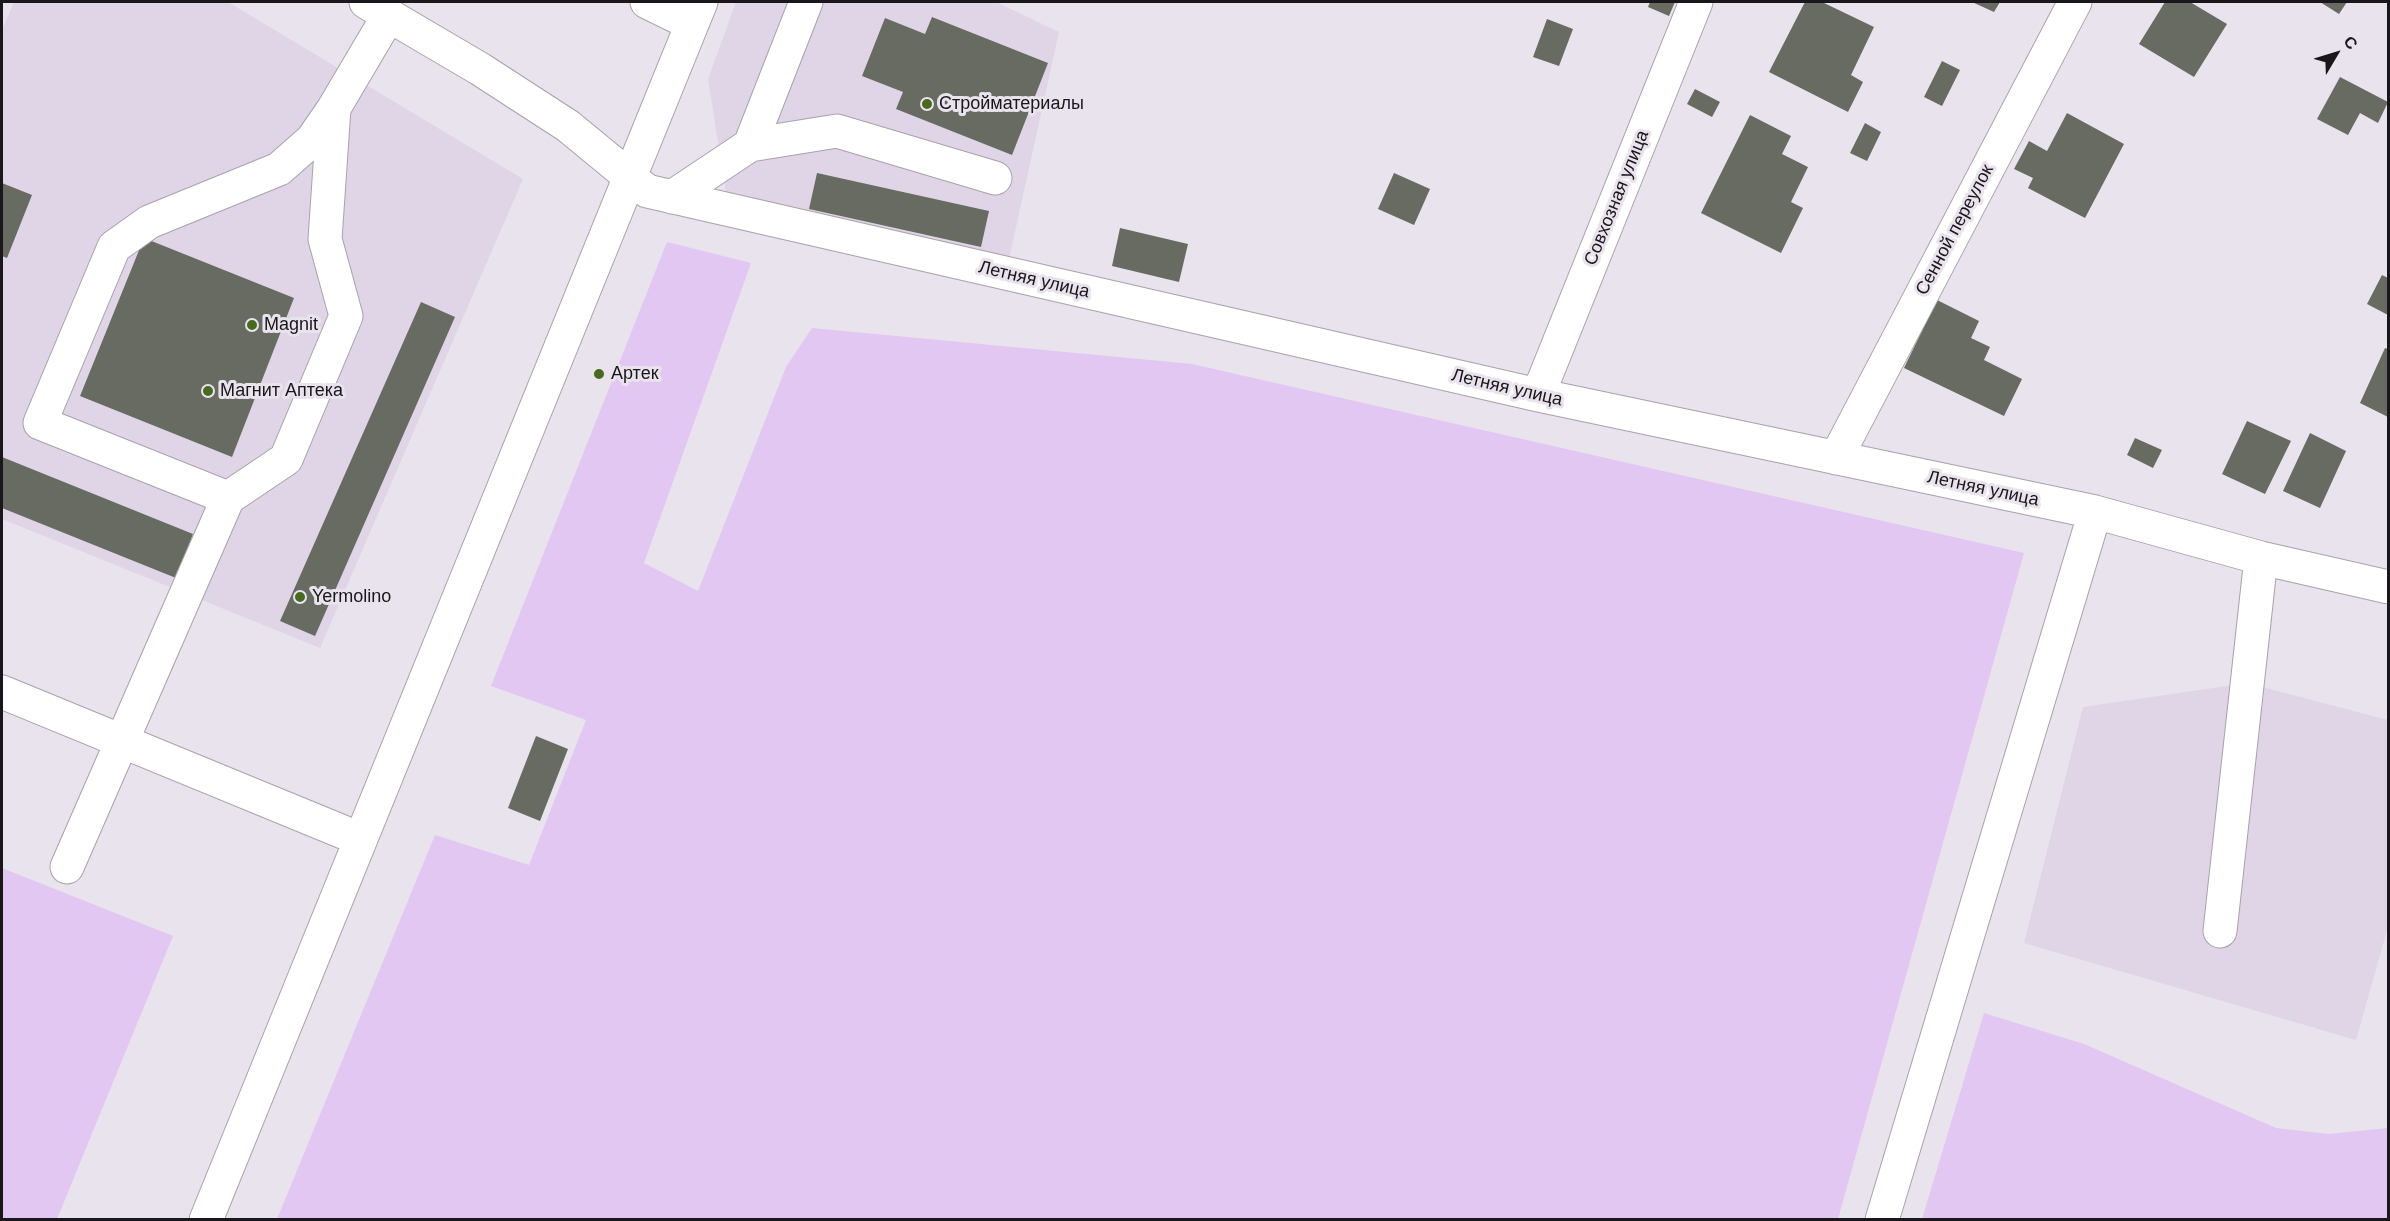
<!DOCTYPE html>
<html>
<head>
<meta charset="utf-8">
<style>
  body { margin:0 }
  #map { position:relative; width:2390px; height:1221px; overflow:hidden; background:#e9e3ed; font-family:Arial,sans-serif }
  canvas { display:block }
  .frame { position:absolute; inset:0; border:3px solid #19171b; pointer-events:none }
  .north { position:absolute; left:2306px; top:24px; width:60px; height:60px; -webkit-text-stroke:4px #e9e3ed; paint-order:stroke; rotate:52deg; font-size:16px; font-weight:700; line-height:24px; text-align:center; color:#19171b }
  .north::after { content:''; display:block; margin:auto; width:21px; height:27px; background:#19171b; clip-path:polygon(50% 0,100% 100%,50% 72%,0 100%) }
</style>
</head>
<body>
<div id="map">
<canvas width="2390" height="1221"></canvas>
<div class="frame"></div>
<div class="north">С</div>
</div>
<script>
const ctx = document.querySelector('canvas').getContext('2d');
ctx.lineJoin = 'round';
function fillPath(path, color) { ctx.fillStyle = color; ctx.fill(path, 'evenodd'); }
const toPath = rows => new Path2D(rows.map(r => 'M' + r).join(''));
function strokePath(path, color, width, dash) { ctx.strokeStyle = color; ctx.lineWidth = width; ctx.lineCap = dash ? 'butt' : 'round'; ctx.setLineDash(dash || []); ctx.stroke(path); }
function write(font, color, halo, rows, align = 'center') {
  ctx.font = font + ' Arial,sans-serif'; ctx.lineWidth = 6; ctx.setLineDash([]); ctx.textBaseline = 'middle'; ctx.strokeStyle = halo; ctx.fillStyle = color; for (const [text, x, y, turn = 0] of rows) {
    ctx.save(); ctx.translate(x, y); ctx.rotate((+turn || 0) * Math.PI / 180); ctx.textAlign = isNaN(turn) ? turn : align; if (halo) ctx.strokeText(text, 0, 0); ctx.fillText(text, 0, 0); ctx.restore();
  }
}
fillPath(toPath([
  [14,2,228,2,523,179,320,648,2,519,2,30],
  [736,2,996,2,1059,32,1008,264,727,199,708,79],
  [2247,683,2388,720,2388,927,2356,1040,2024,943,2083,707]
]), '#e0d5e6');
fillPath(toPath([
  [667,242,751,263,644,563,698,591,786,367,812,328,1192,364,2024,553,1838,1219,277,1219,435,835,529,865,586,720,491,686],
  [2,868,173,936,57,1219,2,1219],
  [1984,1013,2084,1044,2276,1128,2329,1134,2388,1128,2388,1219,1922,1219]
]), '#e2c7f2');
fillPath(toPath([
  [1650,2,1675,2,1669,16,1648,7],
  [1805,2,1822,2,1874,27,1851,75,1863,82,1848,112,1769,72],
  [1972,2,2000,2,1994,12],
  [2165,2,2190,2,2227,24,2194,77,2139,44],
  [2320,2,2347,2,2339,14],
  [932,17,1048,63,1012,155,896,109,903,92,862,76,885,18,925,34],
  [1547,19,1573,29,1559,66,1533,57],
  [1942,61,1960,70,1942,106,1924,97],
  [2340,77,2388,102,2378,123,2360,113,2348,135,2317,119],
  [1695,89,1720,102,1712,117,1687,104],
  [2067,113,2124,144,2085,218,2028,188,2033,178,2014,169,2029,141,2047,151],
  [1750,115,1791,136,1782,154,1808,167,1791,202,1803,208,1781,253,1701,213],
  [1865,123,1881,132,1867,161,1850,153],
  [817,173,989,211,981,247,809,209],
  [1394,173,1430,189,1414,225,1378,209],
  [2,183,32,195,7,258,2,256],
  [1120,228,1188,244,1179,282,1112,266],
  [144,238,294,298,232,457,80,396],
  [2382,275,2388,278,2388,315,2367,304],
  [1937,300,1979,321,1971,338,1990,347,1984,360,2022,379,2004,416,1904,368],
  [421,302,455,317,315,636,280,621],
  [2385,348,2388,349,2388,417,2360,403],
  [2247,421,2291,441,2265,494,2222,474],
  [2310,433,2346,451,2320,508,2283,491],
  [2135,438,2162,450,2153,468,2127,455],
  [2,457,193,534,176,578,2,508],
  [536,736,568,749,540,821,508,808]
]), '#676b62');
const minor = toPath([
  [366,2,480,69,568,126,647,191,1538,395,2095,512,2261,558,2388,587],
  [647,2,692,24],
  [750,145,837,131,995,178],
  [672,197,750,145,806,2],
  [1538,395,1696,2],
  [1836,458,2075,2],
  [228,498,286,459,346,316,325,239,334,108,389,15],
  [2,692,360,839],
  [67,867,228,498,40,423,114,247,149,222,279,169,312,140,334,108],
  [2220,931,2261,558],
  [206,1220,701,2],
  [1882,1220,2095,512]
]);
strokePath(minor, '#a8a2ab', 35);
strokePath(minor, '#fff', 33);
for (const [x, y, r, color] of [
  [927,104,6,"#48691f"],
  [252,325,6,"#48691f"],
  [599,374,6,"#48691f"],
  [208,391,6,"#48691f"],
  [300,597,6,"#48691f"]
]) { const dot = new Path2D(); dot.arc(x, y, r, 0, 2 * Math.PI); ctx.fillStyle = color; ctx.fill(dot); strokePath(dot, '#e9e3ed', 2); }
write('18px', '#19171b', '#e9e3ed', [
  ["Стройматериалы",939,104],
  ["Magnit",264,325],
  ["Артек",611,374],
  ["Магнит Аптека",220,391],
  ["Yermolino",312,597]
], 'left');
write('18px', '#19171b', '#e9e3ed', [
  ["Совхозная улица",1617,198,-68],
  ["Сенной переулок",1955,230,-62],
  ["Летняя улица",1034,280,13],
  ["Летняя улица",1507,388,13],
  ["Летняя улица",1983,489,12]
]);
</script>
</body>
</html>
